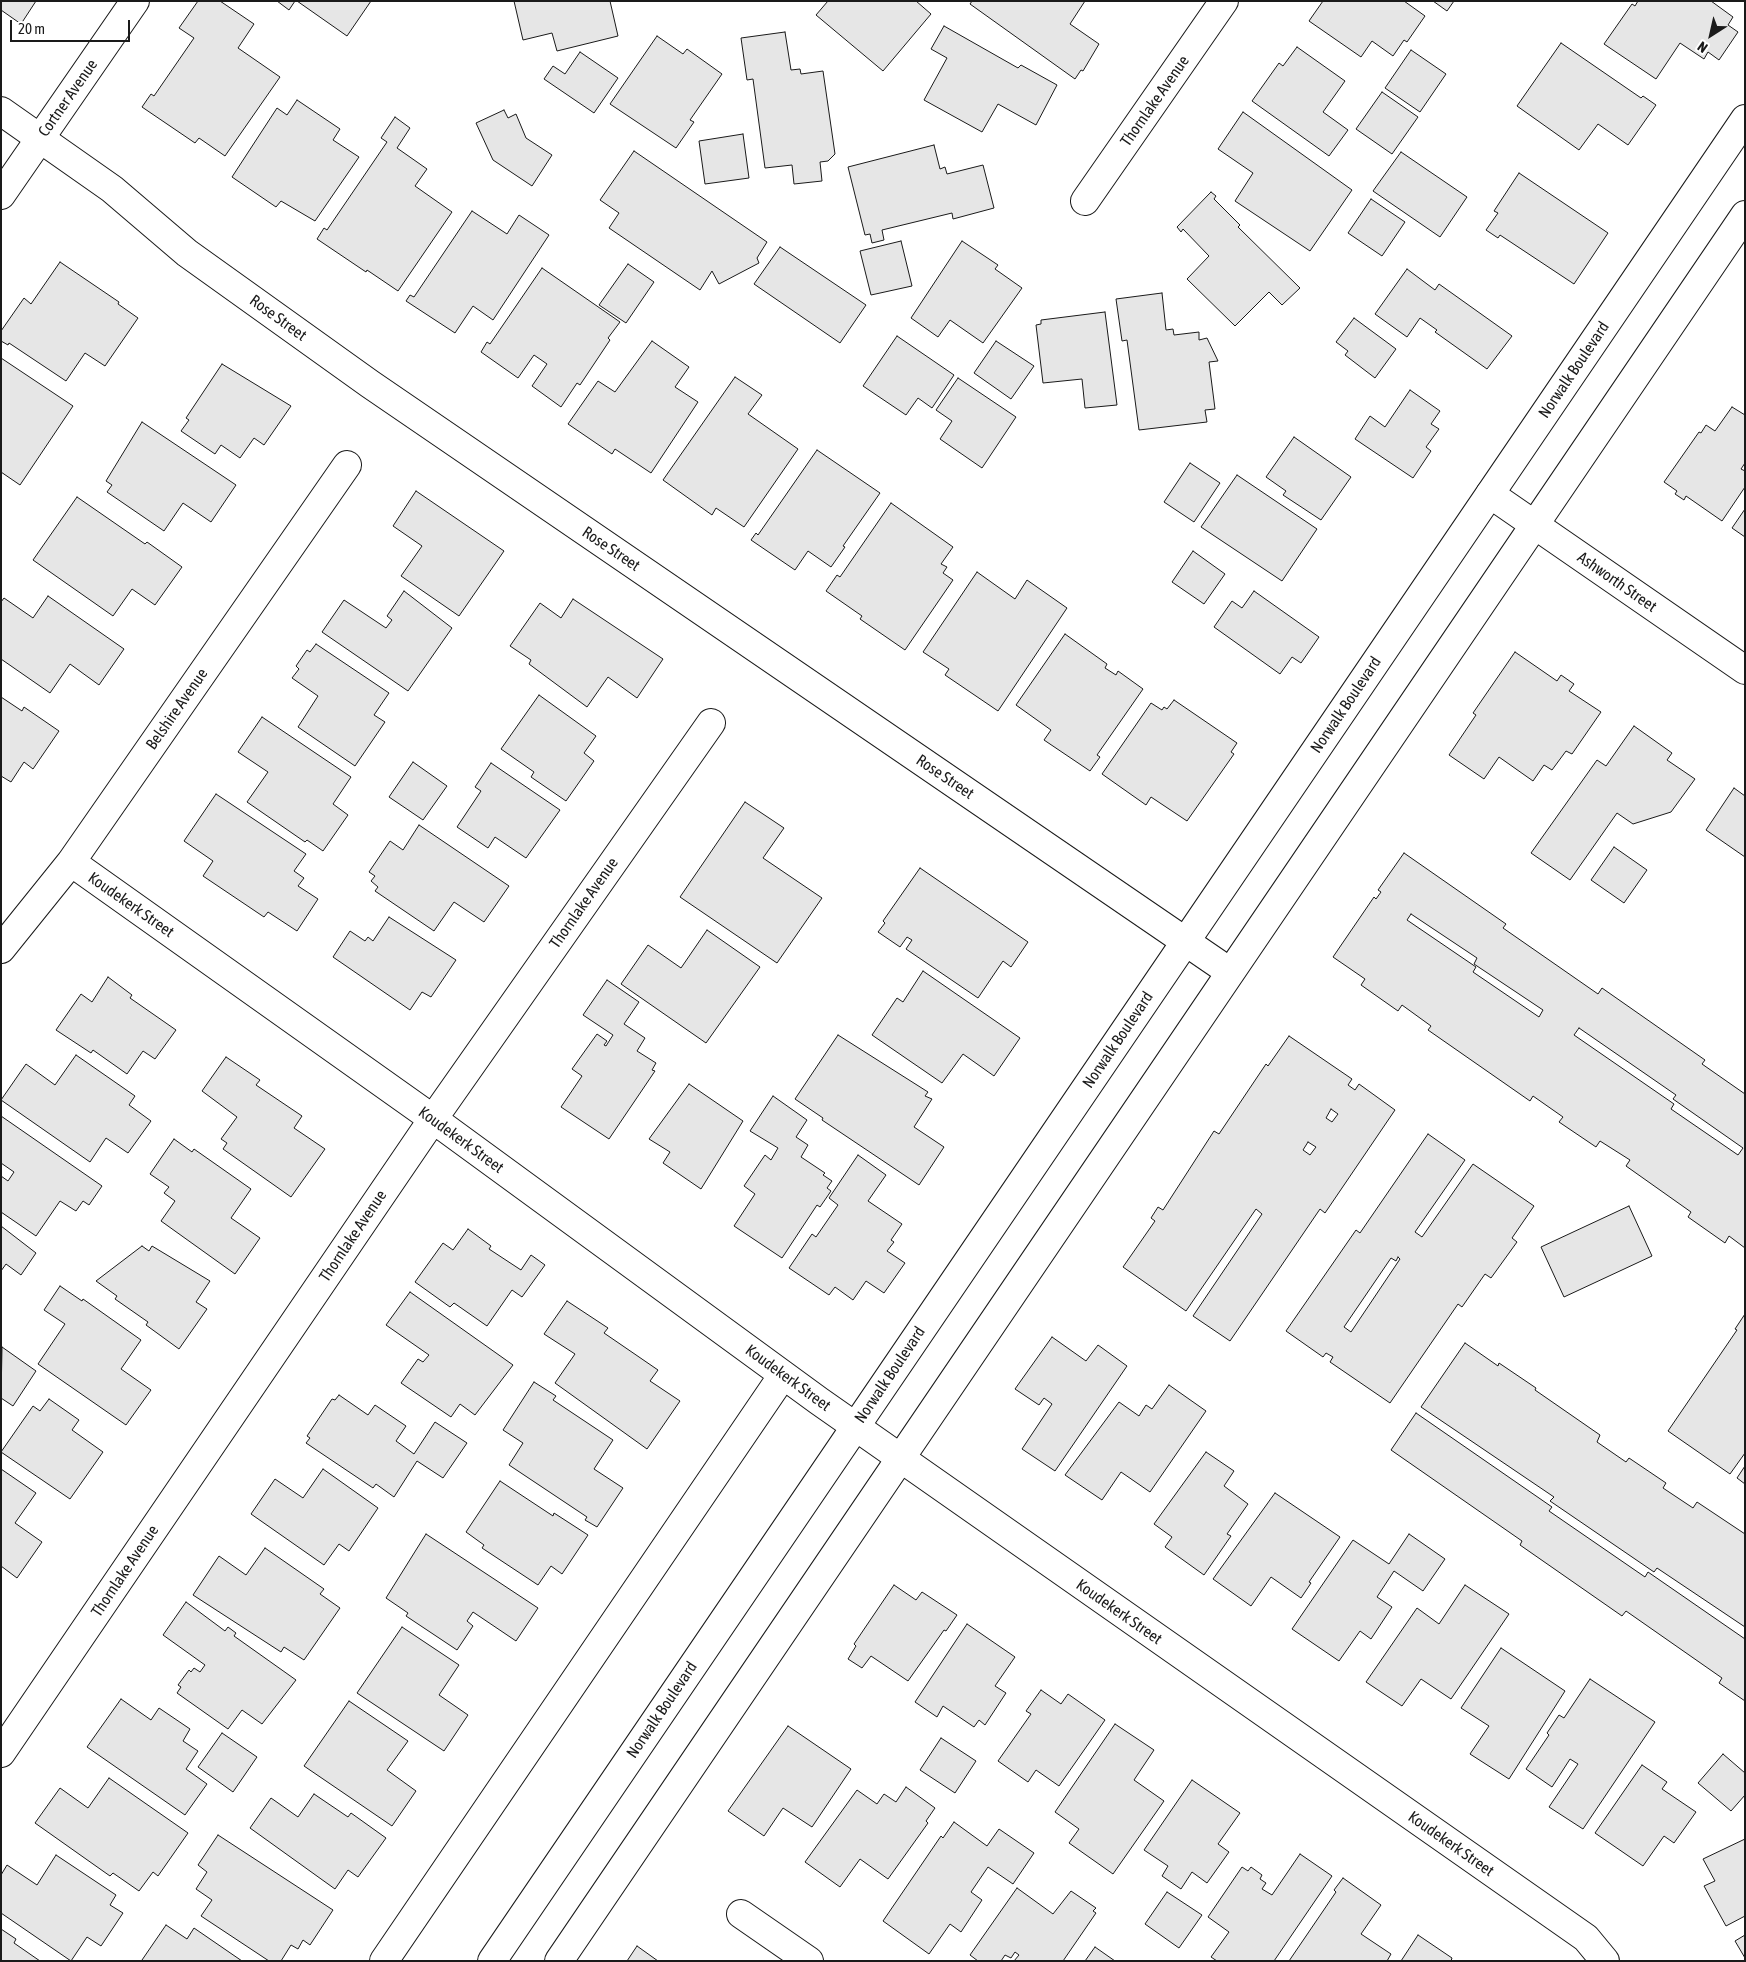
<!DOCTYPE html>
<html>
<head>
<meta charset="utf-8">
<style>
  body { margin:0 }
  #map { position:relative; width:1746px; height:1962px; overflow:hidden; background:#fff; font-family:"Asap Condensed",sans-serif }
  canvas { display:block }
  .frame { position:absolute; inset:0; border:2px solid #1a1a1a; pointer-events:none }
  .north { position:absolute; left:1686px; top:10px; width:50px; height:50px; -webkit-text-stroke:4px #fff; paint-order:stroke; rotate:215deg; font-size:14px; font-weight:700; line-height:20px; text-align:center; color:#1a1a1a }
  .north::after { content:''; display:block; margin:auto; width:18px; height:22px; background:#1a1a1a; clip-path:polygon(50% 0,100% 100%,50% 72%,0 100%) }
  .scale { position:absolute; left:10px; top:20px; width:120px; height:22px; box-sizing:border-box; border:2px solid #1a1a1a; border-top:0; padding-left:6px; font-size:15px; line-height:18px; white-space:nowrap; color:#1a1a1a; -webkit-text-stroke:4px #fff; paint-order:stroke }
</style>
</head>
<body>
<div id="map">
<canvas width="1746" height="1962"></canvas>
<div class="frame"></div>
<div class="north">N</div>
<div class="scale">20 m</div>
</div>
<script>
const ctx = document.querySelector('canvas').getContext('2d');
ctx.lineJoin = 'round';
function fillPath(path, color) { ctx.fillStyle = color; ctx.fill(path, 'evenodd'); }
const toPath = rows => new Path2D(rows.map(r => 'M' + r).join(''));
function strokePath(path, color, width, dash) { ctx.strokeStyle = color; ctx.lineWidth = width; ctx.lineCap = dash ? 'butt' : 'round'; ctx.setLineDash(dash || []); ctx.stroke(path); }
function write(font, color, halo, rows, align = 'center') {
  ctx.font = font + ' "Asap Condensed",sans-serif'; ctx.lineWidth = 4; ctx.setLineDash([]); ctx.textBaseline = 'middle'; ctx.strokeStyle = halo; ctx.fillStyle = color; for (const [text, x, y, turn = 0] of rows) {
    ctx.save(); ctx.translate(x, y); ctx.rotate((+turn || 0) * Math.PI / 180); ctx.textAlign = isNaN(turn) ? turn : align; if (halo) ctx.strokeText(text, 0, 0); ctx.fillText(text, 0, 0); ctx.restore();
  }
}
const building = toPath([
  [1,1,36,1,21,24,1,10,1,1],
  [198,1,220,1,254,24,238,48,280,77,225,156,199,138,195,143,142,107,151,94,154,96,194,38,179,28,198,1],
  [277,1,295,1,289,10,277,1],
  [297,1,371,1,347,36,297,1],
  [514,1,610,1,618,36,557,51,552,33,523,40,514,1],
  [828,1,916,1,931,14,883,71,816,15,828,1],
  [972,1,1085,1,1070,24,1099,44,1083,71,1081,70,1075,79,970,4,972,1],
  [1323,1,1404,1,1425,16,1407,42,1404,40,1393,56,1372,41,1361,57,1309,21,1323,1],
  [1433,1,1454,1,1447,11,1433,1],
  [1638,1,1711,1,1733,17,1728,25,1738,32,1719,60,1708,52,1704,59,1680,43,1656,79,1604,44,1632,4,1635,6,1638,1],
  [944,26,1018,68,1021,65,1057,85,1036,125,998,104,982,132,924,100,947,58,931,49,944,26],
  [785,32,791,70,800,69,801,74,823,71,835,154,828,161,820,162,822,181,794,184,792,165,765,168,753,79,747,80,741,38,785,32],
  [657,36,683,54,687,49,722,74,690,120,694,122,676,148,610,104,657,36],
  [1561,43,1641,98,1643,96,1656,105,1628,145,1598,124,1579,150,1517,106,1561,43],
  [1297,47,1345,81,1323,112,1348,130,1329,156,1252,101,1279,63,1283,66,1297,47],
  [1411,50,1446,74,1420,112,1385,88,1411,50],
  [580,52,618,78,594,113,544,79,553,66,565,74,580,52],
  [1382,92,1418,117,1392,154,1356,129,1382,92],
  [297,100,340,129,333,140,359,157,315,221,281,201,276,207,232,177,277,108,287,115,297,100],
  [504,110,508,118,516,114,526,138,552,155,532,186,493,160,476,123,504,110],
  [1243,112,1352,190,1310,251,1235,201,1253,173,1218,149,1243,112],
  [395,117,410,128,397,148,427,169,415,186,452,212,398,291,367,270,366,272,317,239,324,228,327,230,387,142,381,138,395,117],
  [743,134,749,178,705,184,699,141,743,134],
  [934,145,940,169,945,167,947,174,983,165,994,208,953,219,952,213,882,230,884,240,872,243,870,234,865,235,848,167,934,145],
  [634,151,767,242,757,258,759,263,719,284,712,271,700,290,609,228,619,213,600,200,634,151],
  [1401,152,1467,197,1440,237,1373,191,1401,152],
  [1519,173,1608,233,1574,284,1500,235,1498,238,1486,230,1498,213,1494,211,1519,173],
  [1211,192,1216,196,1214,199,1240,225,1238,227,1300,288,1282,305,1269,292,1235,326,1187,279,1209,256,1183,229,1181,232,1177,227,1211,192],
  [1371,199,1405,222,1382,256,1348,233,1371,199],
  [472,211,507,234,519,215,549,235,493,320,473,306,455,333,406,301,410,295,414,297,472,211],
  [901,241,912,286,871,295,860,251,901,241],
  [962,241,998,265,995,269,1022,288,983,343,950,320,938,337,911,318,962,241],
  [780,247,866,305,840,343,754,284,780,247],
  [60,262,119,302,118,304,138,318,105,366,85,353,66,381,9,343,8,345,1,341,1,331,24,298,31,304,60,262],
  [628,264,654,282,626,323,599,305,628,264],
  [542,268,620,322,608,338,610,340,580,385,577,383,561,407,532,386,547,364,534,355,518,378,481,352,487,342,490,344,542,268],
  [1407,269,1435,290,1439,284,1512,336,1487,369,1435,332,1437,330,1420,318,1407,337,1375,314,1407,269],
  [1162,293,1166,330,1173,329,1174,335,1199,332,1199,340,1207,338,1218,361,1209,362,1215,409,1205,410,1207,422,1139,430,1127,340,1122,341,1116,299,1162,293],
  [1105,312,1117,405,1085,408,1082,379,1043,383,1036,325,1041,324,1041,320,1105,312],
  [1354,318,1396,349,1375,378,1345,355,1348,351,1336,342,1354,318],
  [897,336,954,375,932,408,918,398,906,415,863,386,897,336],
  [652,341,689,367,675,387,698,402,651,473,615,449,612,454,568,424,598,381,615,392,652,341],
  [996,341,1034,366,1011,399,974,373,996,341],
  [1,358,73,406,20,485,1,472,1,358],
  [222,364,291,406,264,445,254,438,240,458,221,445,215,454,181,431,189,420,186,418,222,364],
  [735,377,762,395,748,414,798,449,744,527,716,508,712,515,663,480,735,377],
  [958,378,1016,417,982,468,940,439,952,421,936,410,958,378],
  [1410,390,1440,411,1431,424,1439,429,1426,447,1431,451,1413,478,1355,439,1370,416,1385,427,1410,390],
  [1732,407,1745,415,1745,463,1741,469,1745,471,1745,487,1722,521,1686,496,1684,500,1675,494,1677,491,1664,482,1699,432,1701,433,1706,425,1715,431,1732,407],
  [142,422,236,485,211,522,183,503,164,531,107,492,112,485,106,481,142,422],
  [1294,437,1351,477,1321,520,1283,495,1286,491,1266,477,1294,437],
  [817,450,880,493,843,546,845,547,831,567,808,551,795,570,751,540,756,533,758,535,817,450],
  [1190,463,1220,483,1194,522,1164,502,1190,463],
  [1237,475,1317,529,1282,581,1201,527,1237,475],
  [416,491,504,551,459,616,401,576,422,546,393,526,416,491],
  [77,497,145,544,147,542,182,567,155,605,132,589,113,616,33,560,77,497],
  [891,503,953,547,941,564,947,567,943,573,953,580,905,650,860,619,862,616,826,591,837,575,840,577,891,503],
  [1745,509,1745,537,1732,528,1745,509],
  [1193,551,1225,574,1204,604,1172,582,1193,551],
  [977,572,1015,599,1027,580,1067,608,998,711,945,675,949,669,923,652,977,572],
  [404,591,452,628,408,691,322,632,344,600,386,628,392,620,387,616,404,591],
  [1254,591,1319,637,1301,663,1292,657,1280,674,1214,627,1232,601,1242,608,1254,591],
  [48,596,124,649,99,685,70,664,50,693,1,659,1,602,4,598,33,618,48,596],
  [573,599,663,659,637,698,608,677,587,707,529,664,531,660,510,646,540,603,561,618,573,599],
  [1065,634,1107,664,1105,668,1116,675,1118,671,1143,689,1097,755,1100,757,1090,771,1044,740,1051,730,1016,705,1065,634],
  [316,644,389,693,374,715,385,722,355,766,298,727,318,696,292,678,299,669,296,666,307,650,310,652,316,644],
  [1515,652,1557,681,1561,675,1574,684,1569,691,1601,712,1572,754,1566,751,1552,770,1544,765,1533,781,1499,757,1484,779,1449,755,1476,715,1473,713,1515,652],
  [539,695,596,736,584,753,594,761,566,801,531,777,534,772,501,749,539,695],
  [1,697,22,711,24,707,59,731,33,769,24,762,11,782,1,776,1,697],
  [1174,700,1237,743,1231,752,1234,754,1187,821,1151,797,1146,805,1102,774,1151,703,1162,710,1164,707,1167,709,1174,700],
  [262,717,351,777,333,804,348,815,323,851,307,840,305,842,247,802,268,772,238,752,262,717],
  [1634,726,1672,753,1667,760,1695,779,1671,812,1633,824,1617,813,1570,880,1531,853,1597,760,1606,766,1634,726],
  [413,762,447,786,423,820,389,797,413,762],
  [491,763,560,810,526,858,495,837,488,848,457,827,481,791,475,787,491,763],
  [1734,788,1745,796,1745,857,1706,830,1734,788],
  [216,794,306,854,294,871,304,878,298,886,318,899,297,931,268,912,264,917,203,876,213,861,184,841,216,794],
  [745,802,784,828,763,858,822,898,777,963,680,897,745,802],
  [419,825,509,886,484,922,454,902,434,931,375,891,378,887,371,881,375,876,369,872,390,841,403,850,419,825],
  [1614,847,1647,870,1624,903,1591,880,1614,847],
  [1404,853,1506,924,1503,928,1598,994,1602,988,1705,1060,1702,1064,1745,1094,1745,1248,1729,1236,1725,1243,1688,1217,1691,1212,1626,1166,1630,1160,1600,1141,1596,1147,1559,1122,1563,1117,1533,1096,1530,1101,1428,1030,1431,1026,1402,1005,1398,1011,1361,985,1365,979,1333,957,1374,897,1376,899,1381,892,1378,890,1404,853],
  [1411,914,1477,958,1474,964,1543,1010,1539,1017,1473,972,1476,967,1407,920,1411,914],
  [1579,1028,1676,1095,1673,1099,1743,1148,1738,1155,1671,1109,1674,1104,1574,1035,1579,1028],
  [920,868,1028,942,1011,967,1003,961,978,998,906,949,912,940,907,937,900,947,878,932,885,923,883,921,920,868],
  [389,917,456,960,431,997,422,992,410,1010,333,957,350,931,365,941,368,937,373,941,389,917],
  [707,930,760,967,706,1043,621,984,648,945,681,968,707,930],
  [923,971,1020,1038,994,1076,963,1054,942,1083,872,1035,897,998,903,1002,923,971],
  [108,977,132,995,130,998,176,1030,155,1059,143,1051,127,1074,93,1050,91,1053,56,1030,81,994,92,1002,108,977],
  [607,980,639,1002,624,1024,645,1038,637,1051,656,1063,652,1070,655,1071,609,1139,561,1107,582,1076,572,1069,597,1034,607,1041,604,1045,606,1046,613,1035,583,1015,607,980],
  [838,1035,928,1092,925,1096,932,1099,914,1127,944,1147,919,1185,822,1120,823,1118,795,1099,838,1035],
  [1289,1036,1352,1079,1348,1085,1355,1090,1359,1084,1395,1110,1325,1213,1320,1209,1230,1341,1193,1316,1262,1214,1256,1209,1186,1311,1123,1267,1155,1221,1151,1218,1158,1207,1163,1210,1214,1131,1219,1134,1266,1064,1268,1066,1289,1036],
  [1331,1109,1338,1114,1332,1122,1326,1118,1331,1109],
  [1308,1142,1316,1147,1310,1155,1303,1150,1308,1142],
  [76,1055,135,1096,129,1105,151,1121,128,1153,106,1138,90,1162,1,1100,26,1064,55,1085,76,1055],
  [226,1057,260,1080,256,1085,302,1116,294,1128,325,1149,291,1197,223,1149,227,1143,221,1139,237,1117,202,1091,226,1057],
  [689,1084,743,1121,701,1189,663,1163,670,1152,649,1139,689,1084],
  [773,1096,807,1120,796,1137,808,1145,801,1157,825,1173,823,1175,832,1181,827,1188,831,1191,820,1207,817,1205,782,1258,734,1226,755,1194,744,1186,765,1155,771,1160,778,1148,750,1131,773,1096],
  [1,1116,102,1186,89,1205,83,1201,76,1211,60,1201,36,1236,1,1212,1,1176,8,1181,14,1172,1,1163,1,1116],
  [1428,1134,1465,1160,1415,1232,1422,1237,1473,1164,1534,1206,1512,1238,1517,1242,1491,1278,1485,1274,1462,1307,1458,1304,1390,1403,1330,1362,1333,1357,1326,1353,1323,1357,1286,1331,1356,1230,1360,1233,1428,1134],
  [1398,1257,1400,1259,1351,1332,1344,1327,1391,1258,1396,1261,1398,1257],
  [174,1139,192,1152,194,1149,251,1189,231,1218,260,1238,235,1274,161,1221,175,1201,164,1193,169,1187,150,1174,174,1139],
  [858,1155,886,1175,868,1201,902,1224,891,1240,894,1242,887,1251,905,1263,884,1293,866,1281,853,1300,835,1287,829,1295,789,1268,812,1234,816,1237,838,1205,829,1198,858,1155],
  [1629,1206,1652,1256,1564,1297,1541,1247,1629,1206],
  [1,1226,36,1253,21,1275,6,1264,1,1271,1,1226],
  [468,1229,491,1246,489,1249,521,1270,531,1255,545,1265,522,1297,512,1290,487,1326,454,1303,450,1307,415,1282,443,1243,453,1250,468,1229],
  [142,1246,149,1251,152,1246,210,1281,196,1302,207,1309,179,1349,146,1325,148,1322,115,1299,117,1296,96,1281,142,1246],
  [60,1286,82,1301,83,1299,141,1340,121,1369,151,1390,126,1425,38,1364,65,1324,44,1310,60,1286],
  [410,1292,513,1365,475,1415,460,1404,451,1417,401,1383,418,1359,423,1362,429,1355,386,1325,410,1292],
  [567,1301,608,1328,604,1333,658,1370,650,1381,680,1401,647,1449,555,1383,575,1354,544,1334,567,1301],
  [1745,1314,1745,1453,1730,1474,1668,1431,1737,1330,1735,1329,1745,1314],
  [1052,1337,1086,1361,1098,1345,1127,1366,1055,1471,1022,1449,1052,1404,1044,1398,1039,1405,1015,1389,1052,1337],
  [1465,1343,1498,1366,1499,1363,1536,1388,1535,1390,1600,1435,1597,1442,1626,1462,1629,1458,1666,1483,1663,1488,1693,1508,1697,1502,1745,1534,1745,1627,1657,1568,1654,1572,1550,1501,1554,1497,1421,1407,1465,1343],
  [2,1347,36,1371,13,1406,1,1398,2,1347],
  [534,1382,556,1396,553,1400,613,1440,594,1469,623,1488,597,1527,585,1520,587,1517,509,1465,523,1443,503,1430,534,1382],
  [1169,1385,1206,1411,1150,1492,1121,1472,1102,1500,1065,1475,1119,1402,1139,1416,1146,1405,1152,1409,1169,1385],
  [339,1395,368,1415,375,1405,406,1426,396,1441,414,1454,435,1422,467,1443,443,1478,417,1461,394,1497,376,1484,373,1488,306,1443,310,1438,307,1436,332,1399,335,1400,339,1395],
  [49,1399,79,1420,72,1430,103,1452,70,1499,1,1452,33,1406,40,1411,49,1399],
  [1416,1413,1552,1507,1549,1511,1645,1577,1648,1572,1745,1639,1745,1701,1719,1683,1722,1678,1626,1611,1622,1616,1520,1545,1522,1541,1391,1450,1416,1413],
  [1206,1452,1234,1471,1224,1486,1248,1504,1227,1534,1231,1536,1204,1575,1165,1547,1172,1537,1154,1524,1206,1452],
  [1745,1466,1745,1484,1737,1478,1745,1466],
  [1,1469,36,1493,15,1523,42,1542,17,1578,1,1566,1,1469],
  [323,1469,378,1508,349,1551,339,1544,324,1565,251,1514,275,1479,303,1498,323,1469],
  [500,1481,553,1516,554,1513,588,1535,562,1574,551,1566,538,1585,482,1548,484,1545,466,1532,500,1481],
  [1275,1493,1340,1537,1309,1582,1311,1583,1301,1598,1271,1577,1251,1606,1213,1579,1275,1493],
  [426,1534,538,1608,516,1641,473,1612,467,1621,473,1626,457,1650,406,1616,408,1613,386,1598,426,1534],
  [1409,1534,1445,1559,1423,1591,1394,1571,1377,1597,1392,1607,1371,1639,1360,1631,1339,1661,1292,1629,1353,1540,1389,1564,1409,1534],
  [265,1548,324,1589,320,1594,340,1608,304,1660,284,1647,281,1652,193,1595,219,1556,246,1575,265,1548],
  [894,1585,916,1600,922,1592,957,1615,946,1631,944,1630,908,1681,871,1656,862,1668,848,1659,856,1646,854,1644,894,1585],
  [1465,1585,1509,1614,1451,1699,1421,1679,1402,1706,1366,1682,1417,1608,1439,1624,1465,1585],
  [186,1602,225,1631,228,1627,236,1633,234,1636,296,1680,262,1724,242,1710,228,1729,177,1693,181,1687,178,1685,189,1670,191,1672,194,1668,200,1672,205,1665,163,1635,186,1602],
  [967,1624,1015,1657,995,1686,1006,1693,985,1725,979,1720,974,1727,943,1706,937,1717,915,1702,967,1624],
  [402,1627,459,1665,439,1695,468,1715,444,1751,357,1693,402,1627],
  [1501,1648,1565,1691,1509,1779,1470,1754,1489,1726,1461,1708,1501,1648],
  [1590,1679,1655,1722,1583,1829,1549,1807,1578,1764,1570,1759,1552,1787,1526,1769,1549,1735,1547,1733,1559,1715,1564,1718,1590,1679],
  [1041,1690,1061,1704,1068,1694,1105,1720,1059,1786,1036,1770,1028,1782,998,1761,1031,1714,1026,1711,1041,1690],
  [121,1699,151,1720,159,1708,190,1729,183,1741,198,1751,186,1769,207,1784,185,1815,87,1747,121,1699],
  [349,1701,408,1741,387,1770,416,1791,392,1826,304,1766,349,1701],
  [1115,1724,1154,1750,1134,1780,1164,1801,1113,1874,1069,1843,1079,1829,1055,1812,1115,1724],
  [788,1726,851,1769,812,1827,783,1808,764,1836,728,1811,788,1726],
  [222,1733,257,1757,233,1792,198,1767,222,1733],
  [941,1738,976,1761,955,1793,920,1770,941,1738],
  [1723,1754,1745,1773,1745,1795,1731,1811,1698,1783,1723,1754],
  [1642,1765,1667,1782,1662,1789,1696,1812,1674,1843,1664,1836,1643,1866,1595,1833,1642,1765],
  [109,1778,188,1833,158,1876,153,1872,139,1891,113,1873,110,1876,35,1823,60,1788,88,1808,109,1778],
  [1192,1780,1240,1813,1218,1844,1229,1852,1207,1883,1192,1872,1181,1889,1162,1876,1168,1866,1144,1850,1192,1780],
  [906,1787,935,1808,926,1821,928,1823,888,1879,860,1859,840,1887,805,1862,857,1790,877,1804,884,1794,896,1802,906,1787],
  [314,1794,348,1817,351,1813,386,1838,358,1877,348,1870,335,1889,250,1828,271,1798,298,1817,314,1794],
  [954,1822,987,1846,999,1829,1034,1853,1013,1884,988,1867,971,1892,982,1900,961,1932,950,1924,929,1954,883,1921,941,1836,943,1838,954,1822],
  [218,1835,333,1910,310,1945,303,1940,298,1949,291,1945,281,1961,269,1961,201,1916,212,1900,196,1889,207,1872,198,1865,218,1835],
  [1745,1839,1745,1916,1726,1926,1704,1886,1715,1881,1703,1859,1745,1839],
  [1300,1854,1332,1876,1274,1961,1217,1961,1211,1957,1229,1932,1208,1917,1242,1867,1248,1871,1251,1867,1262,1875,1260,1879,1266,1883,1262,1889,1272,1895,1300,1854],
  [56,1855,116,1895,110,1905,123,1913,101,1946,87,1937,71,1961,1,1913,1,1875,7,1865,37,1885,56,1855],
  [1343,1878,1381,1905,1361,1934,1391,1954,1387,1961,1289,1961,1336,1892,1334,1890,1343,1878],
  [1017,1888,1053,1914,1071,1891,1096,1908,1093,1911,1096,1913,1063,1961,1014,1961,1019,1955,1015,1952,1011,1958,1005,1955,1001,1961,978,1961,970,1955,1017,1888],
  [1167,1892,1202,1915,1179,1948,1145,1924,1167,1892],
  [166,1925,187,1939,194,1928,242,1961,144,1961,142,1960,166,1925],
  [1,1929,16,1939,14,1943,40,1961,1,1961,1,1929],
  [1418,1935,1452,1958,1451,1961,1401,1961,1418,1935],
  [1745,1935,1745,1958,1735,1941,1745,1935],
  [637,1946,658,1961,627,1961,637,1946],
  [1095,1947,1115,1961,1085,1961,1095,1947]
]);
fillPath(building, '#e6e6e6');
strokePath(building, '#1a1a1a', 1);
const street = toPath([
  [1,111,112,189,187,253,370,384,1230,972],
  [1,195,135,1],
  [1085,201,1224,1],
  [1490,494,1745,670],
  [71,862,433,1119,819,1401,1586,1938,1605,1961],
  [1,949,71,862,347,465],
  [1,1753,433,1119,711,723],
  [741,1914,809,1961],
  [384,1961,783,1375]
]);
const secondary = toPath([
  [492,1961,1745,119],
  [559,1961,1745,215]
]);
strokePath(street, '#1a1a1a', 30);
strokePath(secondary, '#1a1a1a', 30);
strokePath(street, '#fff', 28);
strokePath(secondary, '#fff', 28);
write('16px', '#1a1a1a', '#fff', [
  ["Cortner Avenue",68,98,-55],
  ["Thornlake Avenue",1155,101,-55],
  ["Rose Street",278,318,36],
  ["Norwalk Boulevard",1574,370,-56],
  ["Rose Street",611,549,34],
  ["Ashworth Street",1617,582,35],
  ["Norwalk Boulevard",1346,705,-56],
  ["Belshire Avenue",177,709,-55],
  ["Rose Street",945,777,34],
  ["Thornlake Avenue",584,903,-55],
  ["Koudekerk Street",131,905,35],
  ["Norwalk Boulevard",1118,1040,-56],
  ["Koudekerk Street",461,1140,36],
  ["Thornlake Avenue",353,1236,-56],
  ["Norwalk Boulevard",890,1375,-56],
  ["Koudekerk Street",788,1378,36],
  ["Thornlake Avenue",125,1571,-56],
  ["Koudekerk Street",1119,1612,35],
  ["Norwalk Boulevard",662,1710,-56],
  ["Koudekerk Street",1451,1844,35]
]);
</script>
</body>
</html>
